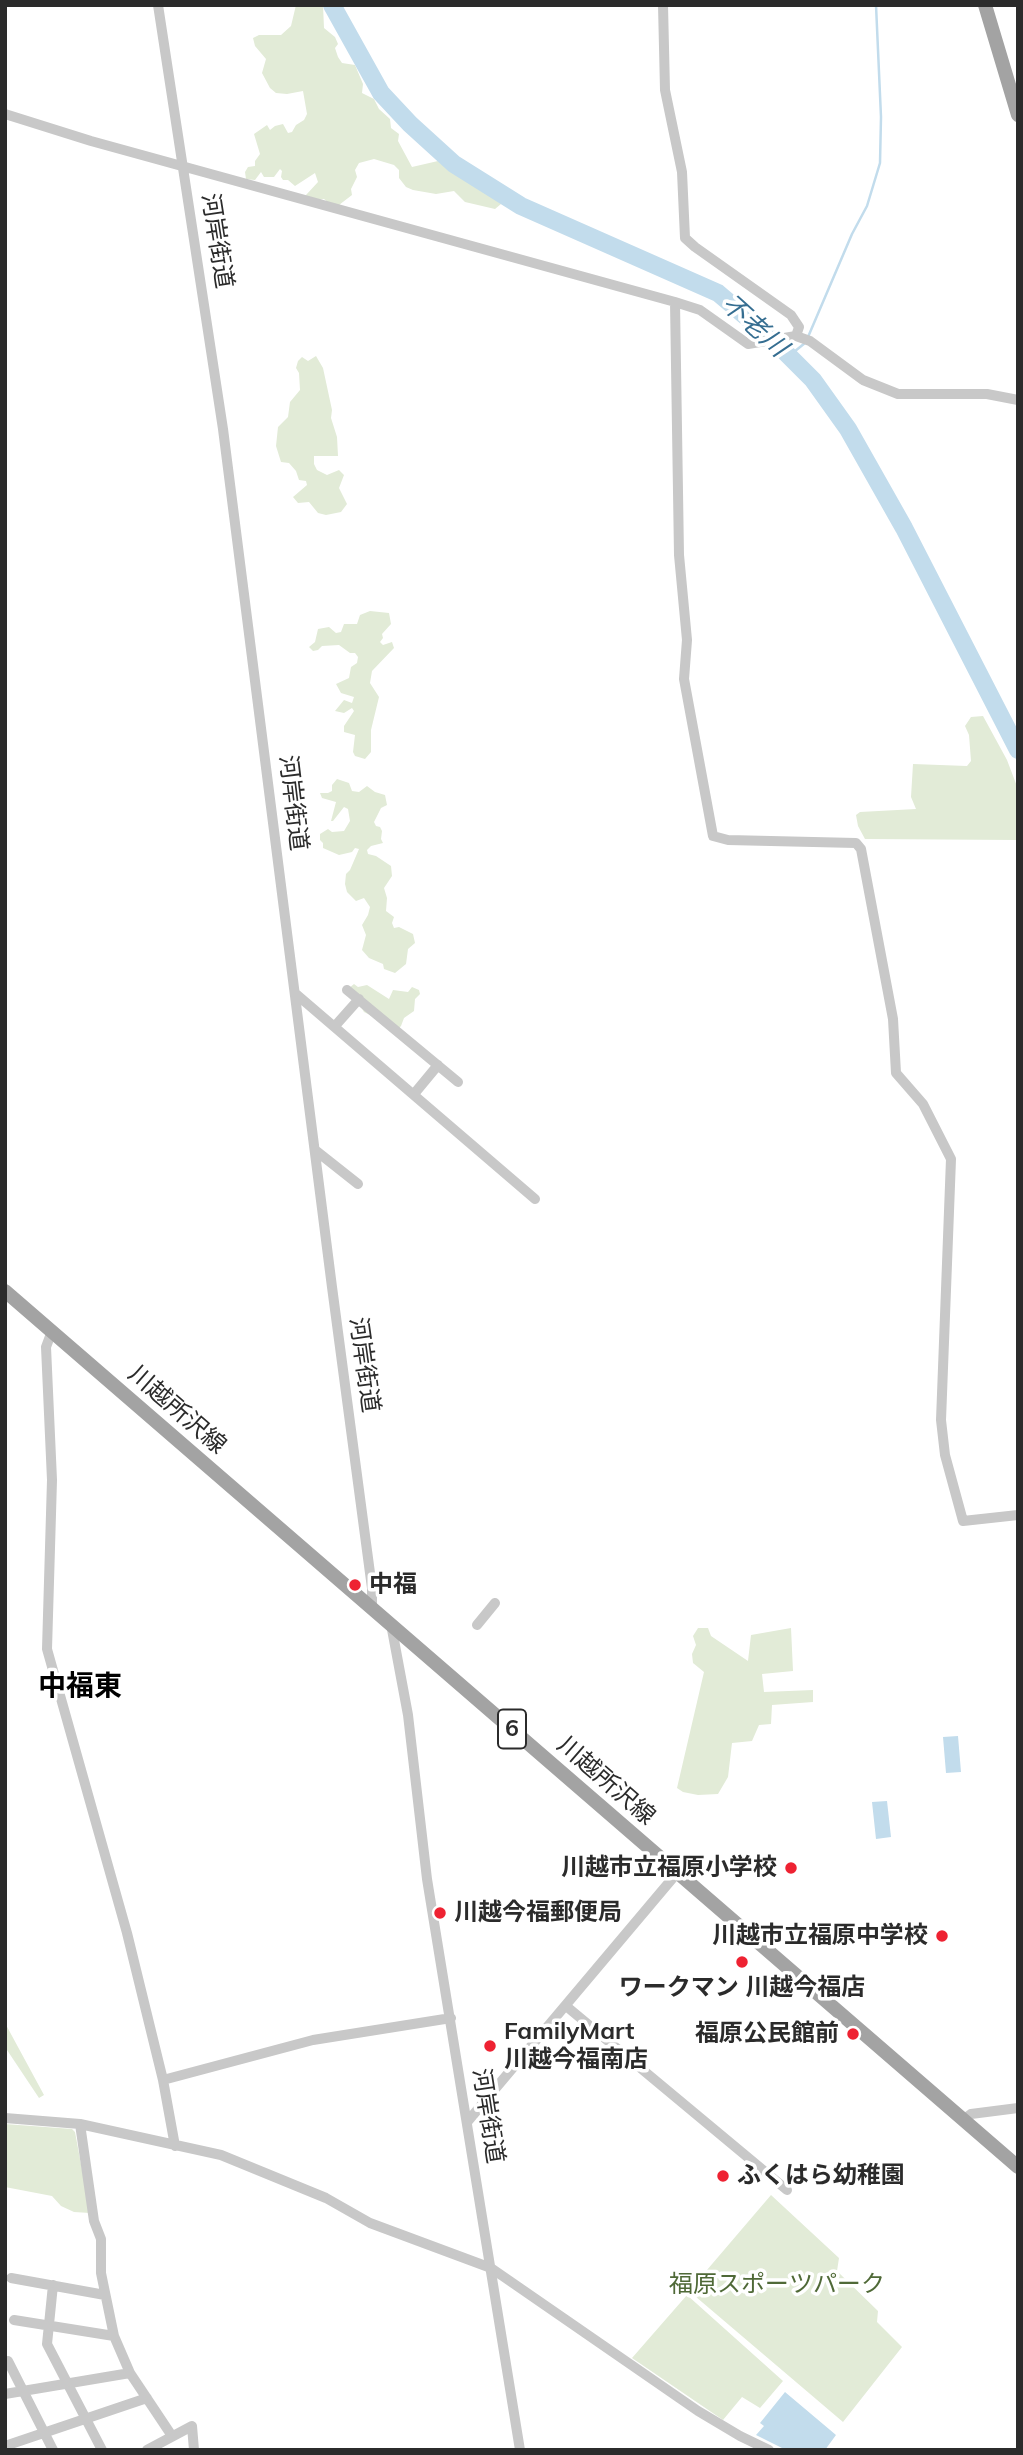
<!DOCTYPE html>
<html>
<head>
<meta charset="utf-8">
<style>
  body { margin:0 }
  #map { position:relative; width:1023px; height:2455px; overflow:hidden; background:#fff; font-family:Mulish,sans-serif }
  canvas { display:block }
  .frame { position:absolute; inset:0; border:7px solid #2b2b2b; pointer-events:none }
</style>
</head>
<body>
<div id="map">
<canvas width="1023" height="2455"></canvas>
<div class="frame"></div>
</div>
<script>
const ctx = document.querySelector('canvas').getContext('2d');
ctx.lineJoin = 'round';
function fillPath(path, color) { ctx.fillStyle = color; ctx.fill(path, 'evenodd'); }
const toPath = rows => new Path2D(rows.map(r => 'M' + r).join(''));
function strokePath(path, color, width, dash) { ctx.strokeStyle = color; ctx.lineWidth = width; ctx.lineCap = dash ? 'butt' : 'round'; ctx.setLineDash(dash || []); ctx.stroke(path); }
function write(font, color, halo, rows, align = 'center') {
  ctx.font = font + ' Mulish,"Noto Sans JP",sans-serif'; ctx.lineWidth = 7; ctx.setLineDash([]); ctx.textBaseline = 'middle'; ctx.strokeStyle = halo; ctx.fillStyle = color; for (const [text, x, y, turn = 0] of rows) {
    ctx.save(); ctx.translate(x, y); ctx.rotate((+turn || 0) * Math.PI / 180); ctx.textAlign = isNaN(turn) ? turn : align; if (halo) ctx.strokeText(text, 0, 0); ctx.fillText(text, 0, 0); ctx.restore();
  }
}
fillPath(toPath([
  [296,5,323,5,324,28,335,37,338,44,335,48,338,57,342,63,355,65,363,84,362,93,374,99,379,109,390,119,391,128,399,134,398,141,412,167,438,161,451,172,459,172,469,168,474,171,477,182,482,185,490,183,497,189,496,195,501,204,495,209,465,202,454,191,436,194,413,190,406,187,399,178,399,170,394,165,374,159,359,163,355,170,357,177,351,189,352,195,339,205,331,205,324,199,317,200,307,198,306,195,318,182,315,173,295,186,288,180,283,180,281,177,282,171,280,169,274,177,264,177,261,172,255,180,246,179,245,172,248,167,255,166,255,161,260,154,254,134,267,125,270,130,275,126,283,124,288,133,292,132,296,125,304,120,307,114,303,91,287,94,276,93,270,88,262,73,266,59,255,46,253,38,259,35,281,35,291,26],
  [316,356,323,368,332,410,331,418,337,437,338,456,314,456,314,464,317,470,327,475,339,470,344,475,339,488,347,504,341,512,326,515,318,513,309,502,298,503,293,497,307,485,306,481,299,480,296,471,289,463,281,462,276,446,278,427,288,417,290,402,300,390,299,373,296,368,298,361,302,357,308,361],
  [370,611,389,613,391,624,382,634,383,638,380,642,383,645,392,642,394,648,372,671,370,683,379,697,371,730,371,752,365,759,355,756,353,752,355,735,344,732,344,726,354,711,352,708,344,713,335,711,344,700,352,703,354,697,341,693,336,684,349,678,351,667,357,663,358,657,355,653,350,653,339,645,322,646,318,650,313,651,309,647,315,642,318,629,329,627,336,633,341,632,344,624,357,624,360,615],
  [983,716,1007,760,1018,789,1018,840,865,839,858,826,856,815,860,812,916,809,911,797,913,764,967,766,971,761,969,735,965,726,971,717],
  [337,779,349,783,352,791,359,792,367,786,375,792,385,795,387,805,381,808,374,822,376,826,380,827,382,831,381,839,383,843,371,846,367,850,368,854,376,856,391,866,392,876,384,888,387,898,386,911,394,917,392,923,394,928,399,927,413,934,415,943,408,949,406,964,395,973,384,969,383,964,369,958,362,950,366,935,362,925,368,915,370,907,364,898,356,901,347,892,345,884,346,874,350,870,359,849,355,848,352,852,339,855,323,848,323,843,320,840,320,834,328,829,332,832,344,831,350,821,348,809,344,807,333,821,331,821,336,802,322,798,320,793,328,793,332,791,332,785],
  [354,984,358,987,367,985,389,999,393,990,408,992,412,987,419,990,420,994,415,999,414,1011,404,1018,401,1026,398,1029,364,1012,349,988],
  [698,1628,708,1628,711,1636,748,1661,751,1635,791,1628,793,1671,762,1674,764,1692,813,1690,813,1702,772,1705,771,1724,759,1725,752,1741,732,1743,728,1777,718,1794,698,1795,683,1792,677,1788,704,1672,693,1663,692,1654,696,1645,693,1636],
  [5,2023,44,2095,39,2098,5,2047],
  [5,2124,72,2129,75,2132,90,2213,74,2212,61,2206,52,2196,5,2187],
  [771,2195,839,2258,837,2271,878,2311,877,2322,902,2347,843,2422,689,2291],
  [687,2295,783,2381,760,2408,742,2397,723,2420,632,2358]
]), '#e2ebd7');
fillPath(toPath([
  [958,1736,961,1772,946,1773,943,1737],
  [887,1801,891,1837,876,1839,872,1802],
  [785,2392,836,2435,825,2450,786,2450,756,2435,764,2426,760,2423]
]), '#c2dcec');
strokePath(toPath([
  [808,337,852,234,867,206,880,163,881,117,876,5],
  [789,356,805,343]
]), '#c2dcec', 2.5);
strokePath(toPath([
  [332,5,381,93,410,124,454,164,521,206,718,293,770,337,813,380,848,429,904,528,1018,750]
]), '#c2dcec', 18);
strokePath(toPath([
  [158,5,223,429,332,1287,372,1588,372,1607],
  [663,5,665,90,682,172,685,238,695,247,791,315,799,327,796,336],
  [5,114,91,141,675,302,700,310,748,344,796,336,810,341,863,380,898,394,987,394,1018,400],
  [675,302,679,555,687,640,684,679,713,836,728,840,856,843,861,849,893,1019,896,1073,923,1104,951,1159,941,1420,945,1455,963,1521,1018,1515],
  [347,990,458,1082],
  [296,994,535,1199],
  [335,1026,359,999],
  [414,1094,438,1065],
  [315,1150,358,1184],
  [52,1331,46,1347,52,1480,47,1649,127,1933,163,2080,175,2146],
  [391,1624,408,1715,427,1879,520,2450],
  [477,1625,495,1603],
  [566,2006,787,2190],
  [163,2080,313,2040,451,2018],
  [5,2118,80,2124,221,2155,326,2198,370,2223,491,2268,698,2411,740,2436,769,2450],
  [963,2120,971,2114,1018,2108],
  [468,2121,677,1873],
  [80,2124,94,2221,101,2239,101,2273,114,2336,130,2373,172,2436],
  [11,2278,105,2295],
  [53,2285,47,2344,102,2450],
  [14,2320,114,2336],
  [8,2361,53,2450],
  [5,2394,130,2373],
  [5,2446,147,2398],
  [147,2450,192,2426,194,2450]
]), '#c8c8c8', 10);
strokePath(toPath([
  [985,5,1018,115],
  [5,1291,1018,2167]
]), '#a3a3a3', 14);
for (const [x, y, r, color] of [
  [355,1585,7,"#ee2232"],
  [791,1868,7,"#ee2232"],
  [440,1913,7,"#ee2232"],
  [942,1936,7,"#ee2232"],
  [742,1962,7,"#ee2232"],
  [853,2034,7,"#ee2232"],
  [490,2046,7,"#ee2232"],
  [723,2176,7,"#ee2232"]
]) { const dot = new Path2D(); dot.arc(x, y, r, 0, 2 * Math.PI); ctx.fillStyle = color; ctx.fill(dot); strokePath(dot, '#fff', 2.5); }
for (const [x, y, w] of [
  [512,1729,28]
]) { const box = new Path2D(); box.roundRect(x - w / 2, y - 19.5, w, 39, 5); ctx.fillStyle = '#fff'; ctx.fill(box); strokePath(box, '#2b2b2b', 2); }
write('bold 23px', '#2b2b2b', null, [
  ["6",512,1729]
]);
write('24px', '#2b2b2b', '#fff', [
  ["河岸街道",217,241,81],
  ["河岸街道",293,803,83],
  ["河岸街道",364,1365,82],
  ["川越所沢線",177,1410,41],
  ["川越所沢線",606,1781,41],
  ["河岸街道",488,2116,81]
]);
write('bold 24px', '#2b2b2b', '#fff', [
  ["中福",369,1585],
  ["川越市立福原小学校",777,1868,"right"],
  ["川越今福郵便局",454,1913],
  ["川越市立福原中学校",928,1936,"right"],
  ["ワークマン 川越今福店",742,1988,"center"],
  ["FamilyMart",504,2032],
  ["川越今福南店",504,2060],
  ["福原公民館前",839,2034,"right"],
  ["ふくはら幼稚園",737,2176]
], 'left');
write('24px', '#4f6937', '#fff', [
  ["福原スポーツパーク",777,2285]
]);
write('italic 26px', '#366e91', '#fff', [
  ["不老川",754,326,42]
]);
write('bold 28px', '#000', '#fff', [
  ["中福東",80,1687]
]);
</script>
</body>
</html>
